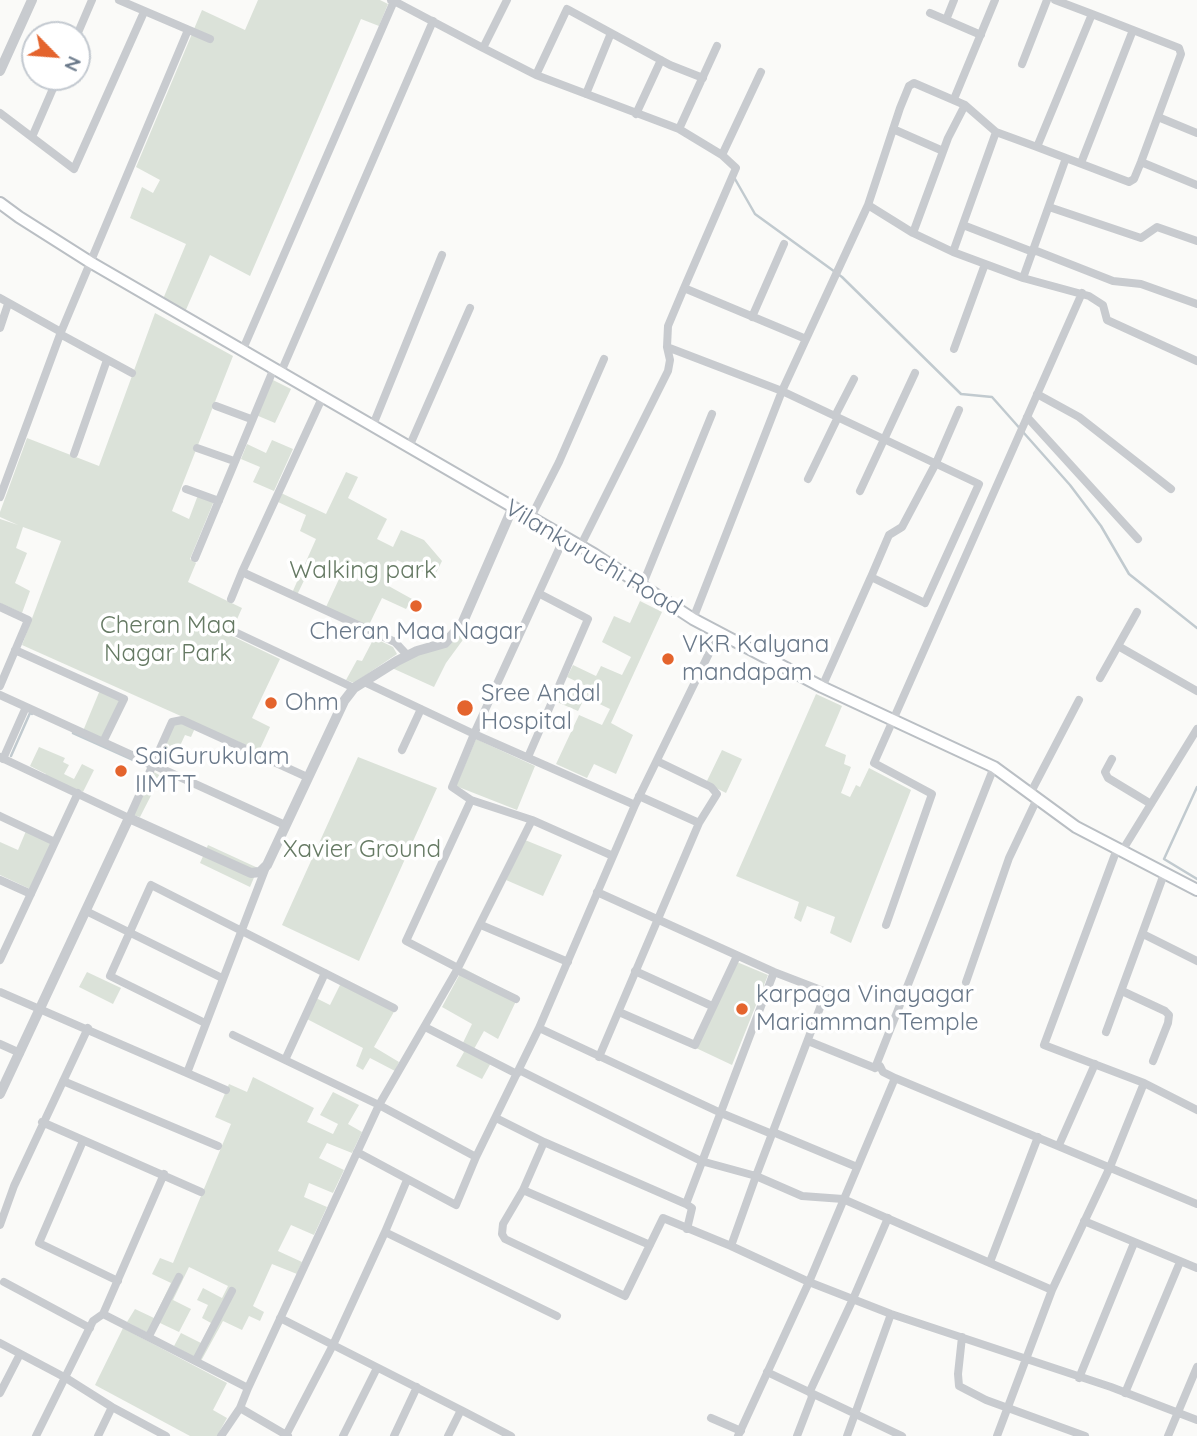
<!DOCTYPE html>
<html>
<head>
<meta charset="utf-8">
<style>
  body { margin:0 }
  #map { position:relative; width:1197px; height:1436px; overflow:hidden; background:#fafaf8; font-family:Quicksand,sans-serif }
  canvas { display:block }
  .north { position:absolute; left:21px; top:21px; width:70px; height:70px; box-sizing:border-box; background:#fff; border:2px solid #c3c9d0; border-radius:50%; rotate:115deg; font-size:19px; font-weight:700; line-height:28px; text-align:center; color:#697889 }
  .north::after { content:''; display:block; margin:auto; width:24px; height:32px; background:#e4642d; clip-path:polygon(50% 0,100% 100%,50% 72%,0 100%) }
</style>
</head>
<body>
<div id="map">
<canvas width="1197" height="1436"></canvas>
<div class="north">N</div>
</div>
<script>
const ctx = document.querySelector('canvas').getContext('2d');
ctx.lineJoin = 'round';
function fillPath(path, color) { ctx.fillStyle = color; ctx.fill(path, 'evenodd'); }
const toPath = rows => new Path2D(rows.map(r => 'M' + r).join(''));
function strokePath(path, color, width, dash) { ctx.strokeStyle = color; ctx.lineWidth = width; ctx.lineCap = dash ? 'butt' : 'round'; ctx.setLineDash(dash || []); ctx.stroke(path); }
function write(font, color, halo, rows, align = 'center') {
  ctx.font = font + ' Quicksand,sans-serif'; ctx.lineWidth = 7; ctx.setLineDash([]); ctx.textBaseline = 'middle'; ctx.strokeStyle = halo; ctx.fillStyle = color; for (const [text, x, y, turn = 0] of rows) {
    ctx.save(); ctx.translate(x, y); ctx.rotate((+turn || 0) * Math.PI / 180); ctx.textAlign = isNaN(turn) ? turn : align; if (halo) ctx.strokeText(text, 0, 0); ctx.fillText(text, 0, 0); ctx.restore();
  }
}
fillPath(toPath([
  [258,0,380,0,388,4,379,26,361,19,250,276,210,255,185,312,163,299,186,244,130,218,142,187,153,193,160,180,136,167,202,10,245,30],
  [155,313,233,356,172,511,189,519,198,495,214,501,190,559,196,563,188,582,242,608,230,635,280,659,252,718,270,727,259,751,22,645,61,541,23,527,16,548,27,553,15,583,30,591,22,613,0,603,0,519,18,525,0,517,0,512,27,438,99,466],
  [271,379,291,389,275,423,256,415],
  [272,440,293,449,274,491,253,482,260,467,241,459,247,444,266,453],
  [346,472,358,477,348,498,387,519,377,539,393,547,401,530,424,540,442,561,434,577,397,560,385,584,412,599,406,609,382,598,368,627,326,607,339,579,311,566,297,595,292,593,316,539,300,531,306,515,278,502,281,493,326,514],
  [640,601,662,612,611,723,633,735,616,774,594,764,587,778,556,764,579,715,602,725,610,709,585,697,578,711,557,702,563,688,582,695,586,686,567,677,573,665,596,676,601,666,622,675,631,657,602,642,614,616,630,623],
  [459,633,465,637,446,663,434,687,392,668],
  [374,638,393,647,397,654,354,683,346,680,357,660,362,661],
  [100,690,121,699,102,740,83,731],
  [816,694,842,706,825,746,846,755,844,764,851,767,841,793,850,797,856,785,860,787,869,768,911,790,851,943,830,933,835,917,807,906,801,922,794,918,799,902,736,876],
  [182,722,195,728,191,737,185,735,179,748,171,745,162,762,157,760,173,723],
  [476,739,535,766,517,810,456,786],
  [39,747,65,758,63,762,69,765,64,774,74,779,82,764,94,770,83,792,45,777,46,774,30,766],
  [722,750,742,759,726,793,706,783],
  [358,757,437,788,359,961,282,925],
  [152,771,161,776,140,817,133,815],
  [26,831,51,843,30,889,0,875,0,842,18,850],
  [525,840,562,855,543,896,506,880],
  [208,845,258,868,250,887,200,863],
  [737,962,768,975,732,1065,696,1048],
  [463,968,518,997,498,1039,484,1031,474,1049,493,1059,482,1079,456,1066,464,1052,460,1049,472,1024,442,1007],
  [87,972,121,988,113,1004,79,987],
  [341,983,395,1010,374,1047,399,1062,395,1071,370,1058,363,1070,356,1066,363,1048,305,1018,316,998,330,1005],
  [253,1077,314,1108,307,1122,333,1134,338,1124,320,1115,333,1092,359,1105,348,1124,362,1132,352,1153,327,1143,319,1158,344,1170,333,1193,309,1183,304,1197,327,1207,314,1235,291,1225,278,1251,302,1262,297,1274,272,1264,253,1306,264,1312,260,1321,249,1316,242,1330,223,1321,201,1361,174,1346,181,1333,201,1343,211,1323,202,1318,208,1305,197,1300,203,1288,222,1298,228,1286,189,1267,173,1300,191,1309,179,1332,160,1323,152,1335,127,1322,135,1309,154,1318,171,1283,152,1274,160,1258,173,1263,231,1124,215,1117,229,1084,247,1092],
  [123,1328,227,1383,213,1410,227,1418,217,1436,190,1436,95,1385]
]), '#dbe2d9');
strokePath(toPath([
  [735,179,755,214,842,277,961,394,992,397,1070,485,1101,526,1129,574,1197,628],
  [73,733,149,767],
  [11,756,30,713,32,714],
  [1197,787,1164,859,1197,879]
]), '#c1cacf', 2.5);
const secondary = toPath([
  [0,203,19,217,90,262,594,554,693,619,822,687,994,767,1076,827,1197,890]
]);
strokePath(secondary, '#babfc4', 14);
strokePath(toPath([
  [119,0,210,39],
  [1055,0,1092,14,1133,30,1179,48,1181,54,1141,162,1134,179,1129,182,1037,147,1092,14],
  [394,1,483,48,507,0],
  [930,13,981,35],
  [946,20,954,0],
  [77,35,92,0],
  [483,48,536,75,679,129,717,46],
  [1022,64,1047,0],
  [536,75,567,9,670,65,703,78],
  [586,94,611,33],
  [954,99,995,0],
  [0,113,74,169,144,12],
  [636,114,661,60],
  [1158,117,1197,133],
  [679,129,722,155,736,168,684,288,806,339],
  [893,129,943,151],
  [996,132,965,105,914,83,909,86,900,108,868,205,913,233,953,252,1023,278,1066,158],
  [32,137,58,77],
  [722,155,761,72],
  [1141,162,1197,185],
  [1081,163,1133,30],
  [1049,207,1141,238,1157,227,1197,241],
  [963,225,1033,252],
  [913,233,948,138,965,105],
  [1034,250,1113,281,1141,284,1197,304],
  [953,252,996,132,1037,147],
  [1023,278,1089,296,1103,305,1107,320,1197,361],
  [0,298,61,332,188,30],
  [752,317,784,244],
  [0,328,8,304],
  [60,334,132,373],
  [667,347,668,326,684,288],
  [243,349,394,1,391,0],
  [954,349,985,264],
  [281,372,433,21],
  [1037,394,1079,417,1171,489],
  [323,396,242,572,395,642,408,656],
  [216,406,251,419],
  [835,416,854,379],
  [1027,417,1138,539],
  [373,425,442,255],
  [409,447,470,308],
  [197,448,234,461],
  [74,454,107,360],
  [808,479,838,417],
  [186,489,219,501],
  [860,491,915,373],
  [0,497,61,332],
  [530,519,559,462,604,359],
  [564,538,474,734,452,787,471,800,532,820,613,856],
  [580,547,668,371,670,360,667,347,782,391,979,484,925,603,871,577,822,687],
  [195,558,274,368],
  [871,577,889,535,902,527,936,463,959,410],
  [642,586,712,414],
  [231,599,242,572],
  [0,607,28,620,0,686],
  [693,619,782,391,868,205],
  [235,632,354,688],
  [1118,646,1197,691],
  [15,650,124,699,103,742],
  [1100,678,1137,612],
  [364,682,474,734,635,805],
  [0,695,285,825],
  [402,750,421,709],
  [0,757,129,818,172,722,182,720,307,777],
  [528,757,588,619,540,594],
  [3,759,26,707],
  [1112,759,1105,772,1108,778,1151,804],
  [657,761,711,787,717,794,699,823],
  [1030,794,1079,700],
  [0,816,55,842],
  [1122,851,1197,729],
  [0,880,31,894],
  [86,911,222,978],
  [481,925,568,962],
  [886,925,932,794,874,763,1082,293],
  [1143,934,1197,961],
  [0,960,78,793],
  [458,968,406,941,471,800],
  [457,970,516,999],
  [635,971,712,1006],
  [325,973,285,1060,379,1105,476,1157,539,1028,635,805,719,633],
  [966,982,1009,858,1037,799],
  [1122,991,1165,1011,1169,1015,1168,1023,1153,1061],
  [0,992,187,1073],
  [619,1012,695,1045,737,956],
  [205,1023,110,976,151,885,394,1008],
  [425,1027,517,1074],
  [539,1028,721,1113,772,1134],
  [1106,1032,1164,874],
  [233,1035,285,1060],
  [808,1041,875,1068],
  [0,1044,20,1053],
  [599,1057,699,823,639,796],
  [519,1070,701,1161,756,1176,826,992,774,972,597,892],
  [895,1078,883,1072,880,1066,875,1068,994,767],
  [63,1081,218,1146],
  [1144,1083,1197,1110],
  [226,1090,187,1073,266,867],
  [496,1118,544,1142,686,1204,774,972],
  [42,1122,201,1192],
  [773,1132,857,1167],
  [83,1141,39,1243,118,1281],
  [544,1142,523,1190,503,1224,502,1234,505,1239,625,1296,663,1218,731,1246],
  [1059,1145,1095,1064],
  [357,1152,456,1205,476,1157],
  [523,1190,650,1245],
  [686,1204,692,1208,687,1229],
  [1084,1221,1197,1268],
  [0,1225,14,1186,88,1028],
  [385,1232,407,1180],
  [990,1262,1038,1137],
  [4,1282,90,1328],
  [1052,1290,843,1199,802,1196,756,1176,731,1246,809,1282,891,1314,1111,1387,1197,1420],
  [103,1314,164,1174],
  [280,1318,461,1410,448,1436],
  [149,1336,179,1277],
  [962,1337,958,1374,959,1386,986,1400,1085,1436],
  [0,1343,66,1378,112,1407,166,1436],
  [196,1360,232,1291],
  [767,1372,902,1436],
  [1079,1378,1134,1243],
  [248,1388,240,1408,288,1436],
  [0,1393,20,1354],
  [1125,1393,1180,1262],
  [461,1410,511,1436],
  [711,1418,741,1431],
  [286,1435,333,1345,385,1232,557,1316],
  [36,1436,93,1321,103,1314,248,1388,379,1105,457,970,532,820],
  [98,1436,112,1407],
  [221,1436,240,1408],
  [343,1436,377,1368],
  [394,1436,417,1387],
  [738,1436,809,1282,895,1078,1197,1204],
  [797,1436,812,1397,810,1391,853,1299,888,1218],
  [847,1436,891,1314],
  [997,1436,1052,1290,1110,1167,1144,1083,1044,1045,1117,849],
  [1168,1436,1197,1367]
]), '#c8cbcf', 8);
strokePath(toPath([
  [0,71,32,0],
  [0,1094,129,818,251,873,260,872,267,865,344,701,354,688,397,661,417,651,445,643,462,624,512,509]
]), '#c8cbcf', 10);
strokePath(secondary, '#fff', 10);
for (const [x, y, r, color] of [
  [416,606,7,"#e4642d"],
  [668,659,7,"#e4642d"],
  [271,703,7,"#e4642d"],
  [465,708,9,"#e4642d"],
  [121,771,7,"#e4642d"],
  [742,1009,7,"#e4642d"]
]) { const dot = new Path2D(); dot.arc(x, y, r, 0, 2 * Math.PI); ctx.fillStyle = color; ctx.fill(dot); strokePath(dot, '#fff', 2.5); }
write('24px', '#697889', '#fff', [
  ["Vilankuruchi Road",593,558,31]
]);
write('24px', '#667a64', '#fff', [
  ["Walking park",363,571],
  ["Cheran Maa",168,626],
  ["Nagar Park",168,654],
  ["Xavier Ground",362,850]
]);
write('24px', '#697889', '#fff', [
  ["Cheran Maa Nagar",416,632,"center"],
  ["VKR Kalyana",682,645],
  ["mandapam",682,673],
  ["Sree Andal",481,694],
  ["Hospital",481,722],
  ["Ohm",285,703],
  ["SaiGurukulam",135,757],
  ["IIMTT",135,785],
  ["karpaga Vinayagar",756,995],
  ["Mariamman Temple",756,1023]
], 'left');
</script>
</body>
</html>
